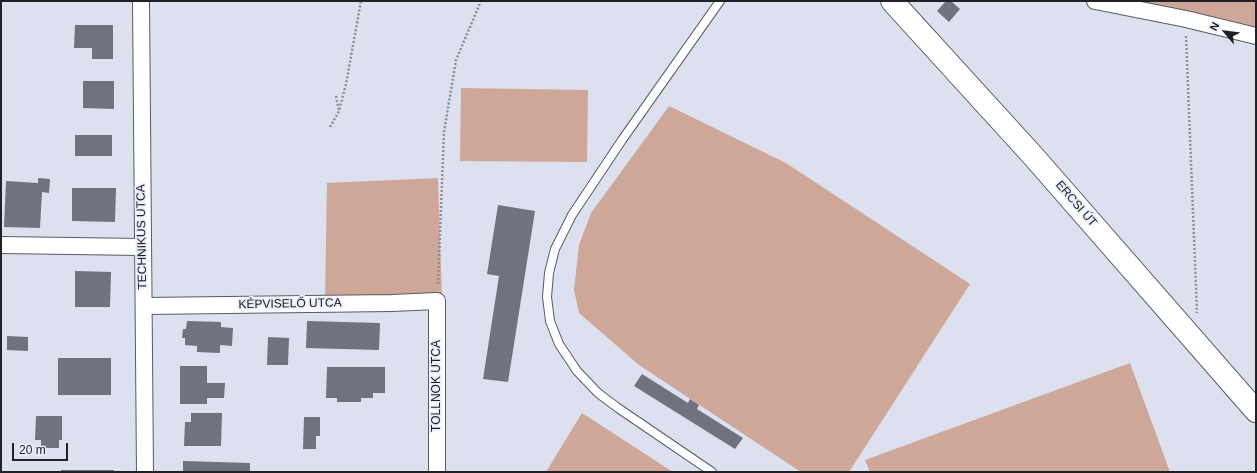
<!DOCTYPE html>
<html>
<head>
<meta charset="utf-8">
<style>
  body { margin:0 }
  #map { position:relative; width:1257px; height:473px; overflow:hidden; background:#dde0ee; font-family:Helvetica,sans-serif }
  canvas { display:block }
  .frame { position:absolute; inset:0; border:2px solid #202126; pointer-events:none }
  .north { position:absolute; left:1205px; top:12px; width:40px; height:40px; -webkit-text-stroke:3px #eaedfb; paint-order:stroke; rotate:298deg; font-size:11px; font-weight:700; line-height:16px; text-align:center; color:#202126 }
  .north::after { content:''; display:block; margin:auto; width:14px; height:18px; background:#202126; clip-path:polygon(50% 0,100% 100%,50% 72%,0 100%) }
  .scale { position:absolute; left:12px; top:443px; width:56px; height:18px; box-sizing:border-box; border:2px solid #202126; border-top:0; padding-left:5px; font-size:12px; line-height:14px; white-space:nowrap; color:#202126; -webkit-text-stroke:3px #eaedfb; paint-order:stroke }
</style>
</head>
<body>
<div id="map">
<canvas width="1257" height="473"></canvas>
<div class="frame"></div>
<div class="north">N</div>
<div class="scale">20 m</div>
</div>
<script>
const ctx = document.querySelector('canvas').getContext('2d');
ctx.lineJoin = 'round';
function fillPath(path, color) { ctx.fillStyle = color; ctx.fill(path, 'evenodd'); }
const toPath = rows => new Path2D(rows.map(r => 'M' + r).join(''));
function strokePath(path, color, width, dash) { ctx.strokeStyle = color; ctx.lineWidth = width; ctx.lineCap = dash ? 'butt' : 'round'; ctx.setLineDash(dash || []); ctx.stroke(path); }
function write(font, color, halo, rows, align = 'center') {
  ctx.font = font + ' Helvetica,sans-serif'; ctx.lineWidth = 3.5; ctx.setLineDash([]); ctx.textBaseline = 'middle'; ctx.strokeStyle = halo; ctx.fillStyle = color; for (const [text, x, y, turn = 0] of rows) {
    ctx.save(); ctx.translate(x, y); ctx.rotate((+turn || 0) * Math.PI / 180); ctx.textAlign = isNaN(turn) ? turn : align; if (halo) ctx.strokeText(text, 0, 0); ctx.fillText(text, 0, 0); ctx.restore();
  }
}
fillPath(toPath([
  [1140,1,1256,1,1256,29,1211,17],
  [461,88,588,90,587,162,460,161],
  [669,106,786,163,970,284,849,472,801,472,639,365,579,313,574,290,579,245,591,213],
  [438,178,442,299,325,299,327,183],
  [1130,363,1170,472,870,472,865,460],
  [582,413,673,472,546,472]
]), '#cfa798');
fillPath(toPath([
  [946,1,951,1,960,9,949,22,937,11],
  [75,25,113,25,113,59,92,59,92,48,74,48],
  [83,81,114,81,114,109,83,108],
  [75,135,112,135,112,156,75,156],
  [38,178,50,179,49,193,42,192,40,228,4,227,6,181,38,183],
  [72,188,116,188,115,222,72,221],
  [498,205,535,211,508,382,483,379,499,276,487,274],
  [75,271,111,272,110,307,75,307],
  [187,321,221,322,221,327,233,328,232,346,220,345,220,353,197,352,197,346,185,345,185,338,182,338,183,329,186,329],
  [307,321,380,323,379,350,306,348],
  [7,336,28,337,28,351,7,350],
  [268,337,289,338,288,365,267,365],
  [58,358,111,358,111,395,58,395],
  [180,366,207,366,207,383,225,383,224,398,207,398,207,404,180,404],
  [327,367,385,367,385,393,373,393,373,398,361,398,361,402,337,402,337,398,326,398],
  [642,374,688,403,690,399,699,405,697,409,743,438,735,449,634,386],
  [191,413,222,413,221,446,184,446,185,422,191,422],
  [36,416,62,416,62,440,59,440,59,448,41,448,41,440,35,440],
  [304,417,320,417,320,436,316,436,316,449,303,449],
  [183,461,250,463,250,472,183,472],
  [61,470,114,470,114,472,61,472]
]), '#70727e');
const lane = toPath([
  [712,472,618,408,598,393,577,371,559,344,550,321,547,297,549,273,555,249,572,215,622,140,720,1]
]);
const street = toPath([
  [141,1,145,472],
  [1095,1,1186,19,1256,36],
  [1,245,142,247],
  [144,306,392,303,437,301,437,472]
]);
const secondary = toPath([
  [892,1,1034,157,1256,411]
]);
strokePath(lane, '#585a66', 10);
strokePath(street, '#585a66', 18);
strokePath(secondary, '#585a66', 24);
strokePath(toPath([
  [1186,36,1197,313],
  [336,96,339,110],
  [330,127,339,111,346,84,361,1],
  [438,284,444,132,456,60,481,1]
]), '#8c8e98', 2.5, [2, 2]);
strokePath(lane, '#fff', 8);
strokePath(street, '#fff', 16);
strokePath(secondary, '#fff', 22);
write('12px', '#202126', '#eaedfb', [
  ["ERCSI ÚT",1076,204,49],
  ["TECHNIKUS UTCA",142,237,-91],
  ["KÉPVISELŐ UTCA",290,304,-1],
  ["TOLLNOK UTCA",437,386,-90]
]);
</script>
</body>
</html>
